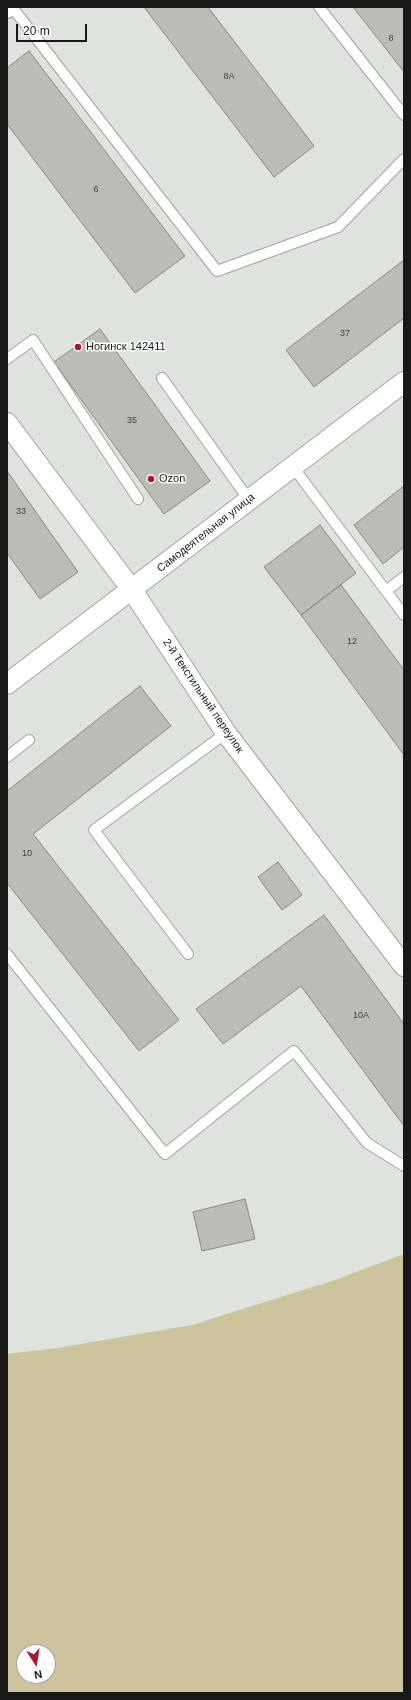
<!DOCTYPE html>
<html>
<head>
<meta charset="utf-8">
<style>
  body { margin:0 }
  #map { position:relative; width:411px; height:1700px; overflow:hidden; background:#dee3de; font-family:Arial,sans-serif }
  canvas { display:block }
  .frame { position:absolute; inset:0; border:8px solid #171917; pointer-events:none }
  .north { position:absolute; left:16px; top:1644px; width:40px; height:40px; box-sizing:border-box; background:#fff; border:1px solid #a2a3a2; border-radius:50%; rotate:168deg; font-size:11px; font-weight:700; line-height:16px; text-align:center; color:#171917 }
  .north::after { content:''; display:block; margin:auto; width:14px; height:18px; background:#ac1732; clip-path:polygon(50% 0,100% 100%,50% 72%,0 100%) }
  .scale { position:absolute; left:16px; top:24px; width:71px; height:18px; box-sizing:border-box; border:2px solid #171917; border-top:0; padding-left:5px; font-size:12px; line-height:14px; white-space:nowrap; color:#171917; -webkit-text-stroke:3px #fff; paint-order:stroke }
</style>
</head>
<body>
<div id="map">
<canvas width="411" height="1700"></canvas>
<div class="frame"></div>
<div class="north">N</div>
<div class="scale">20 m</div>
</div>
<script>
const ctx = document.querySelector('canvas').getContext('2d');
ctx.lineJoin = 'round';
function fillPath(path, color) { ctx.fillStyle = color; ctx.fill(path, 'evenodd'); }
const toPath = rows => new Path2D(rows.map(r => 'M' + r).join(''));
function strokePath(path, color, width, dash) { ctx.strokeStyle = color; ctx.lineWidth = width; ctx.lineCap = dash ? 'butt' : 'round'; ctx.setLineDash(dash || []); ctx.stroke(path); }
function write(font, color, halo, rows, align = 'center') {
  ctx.font = font + ' Arial,sans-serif'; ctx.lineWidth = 3; ctx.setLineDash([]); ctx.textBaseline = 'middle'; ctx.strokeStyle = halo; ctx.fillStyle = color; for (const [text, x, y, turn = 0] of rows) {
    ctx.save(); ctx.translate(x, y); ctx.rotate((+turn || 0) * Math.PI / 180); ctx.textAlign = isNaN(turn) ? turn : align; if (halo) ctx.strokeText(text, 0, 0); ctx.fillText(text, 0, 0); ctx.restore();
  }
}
fillPath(toPath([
  [404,1254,404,1693,7,1693,7,1354,57,1348,192,1325,335,1280],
  [24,1652,48,1652,48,1676,24,1676]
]), '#cdc49d');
const building = toPath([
  [144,7,208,7,314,146,274,177,144,7],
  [353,7,404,7,404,72,353,7],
  [29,51,185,256,135,293,7,124,7,68,29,51],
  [404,260,404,318,314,387,286,350,404,260],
  [100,329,210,481,164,514,54,362,100,329],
  [7,471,78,572,40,599,7,553,7,471],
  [404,486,404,547,383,564,354,525,404,486],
  [320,525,356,573,301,615,264,567,320,525],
  [341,585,404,670,404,755,301,615,341,585],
  [140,686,171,726,33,834,179,1020,139,1051,7,883,7,791,140,686],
  [278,862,302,895,282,910,258,877,278,862],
  [324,915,404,1024,404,1126,301,986,223,1044,196,1009,324,915],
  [245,1199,255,1239,202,1251,193,1212,245,1199]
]);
fillPath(building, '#babcb6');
strokePath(building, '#878983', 1);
const lane = toPath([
  [12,7,217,271,338,227,404,159],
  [319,7,404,115],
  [7,359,33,340,138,499],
  [162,378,249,500],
  [293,467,404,615],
  [386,591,404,577],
  [7,757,29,740],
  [7,954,165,1154,294,1051,367,1143,404,1166],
  [188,954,94,830,226,733]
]);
const street = toPath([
  [7,8,8,7],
  [7,423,132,590,226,733,404,966],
  [7,684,404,382]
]);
strokePath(lane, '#9ea49f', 12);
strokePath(street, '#9ea49f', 22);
strokePath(lane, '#fff', 10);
strokePath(street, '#fff', 20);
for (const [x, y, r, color] of [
  [78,347,4,"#ac1732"],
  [151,479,4,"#ac1732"]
]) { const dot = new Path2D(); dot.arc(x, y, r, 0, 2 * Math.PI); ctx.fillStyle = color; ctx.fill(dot); strokePath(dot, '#fff', 1.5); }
write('9px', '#40423f', null, [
  ["8",391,39],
  ["8А",229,77],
  ["6",96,190],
  ["37",345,334],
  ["35",132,421],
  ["33",21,512],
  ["12",352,642],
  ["10",27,854],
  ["10А",361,1016]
]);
write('11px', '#171917', '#fff', [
  ["Ногинск 142411",86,347],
  ["Ozon",159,479]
], 'left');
write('11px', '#171917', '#fff', [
  ["Самодеятельная улица",206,533,-38],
  ["2-й Текстильный переулок",203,696,56]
]);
</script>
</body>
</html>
